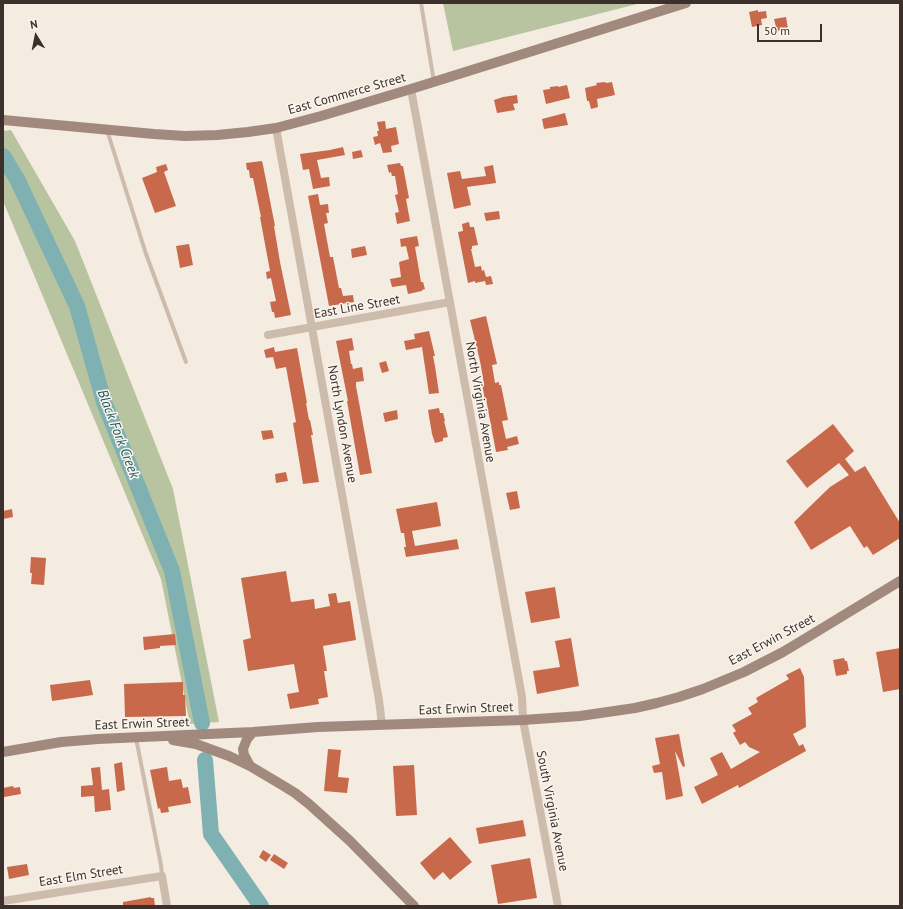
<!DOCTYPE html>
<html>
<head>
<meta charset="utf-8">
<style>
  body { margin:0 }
  #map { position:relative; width:903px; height:909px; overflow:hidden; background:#f4ebe1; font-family:"PT Sans",sans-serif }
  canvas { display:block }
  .frame { position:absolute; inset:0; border:4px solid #3b302b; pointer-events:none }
  .north { position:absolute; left:16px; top:16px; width:40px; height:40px; -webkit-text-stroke:3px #fbf5ee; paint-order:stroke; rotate:350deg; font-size:11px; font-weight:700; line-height:16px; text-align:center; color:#3b302b }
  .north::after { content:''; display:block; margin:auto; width:14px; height:18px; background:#3b302b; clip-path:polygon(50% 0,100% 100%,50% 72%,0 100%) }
  .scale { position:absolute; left:757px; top:24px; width:65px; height:18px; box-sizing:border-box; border:2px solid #3b302b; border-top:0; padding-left:5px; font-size:12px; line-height:14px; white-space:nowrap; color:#3b302b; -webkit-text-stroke:3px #fbf5ee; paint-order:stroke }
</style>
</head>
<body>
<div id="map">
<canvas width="903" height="909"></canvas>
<div class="frame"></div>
<div class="north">N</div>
<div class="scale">50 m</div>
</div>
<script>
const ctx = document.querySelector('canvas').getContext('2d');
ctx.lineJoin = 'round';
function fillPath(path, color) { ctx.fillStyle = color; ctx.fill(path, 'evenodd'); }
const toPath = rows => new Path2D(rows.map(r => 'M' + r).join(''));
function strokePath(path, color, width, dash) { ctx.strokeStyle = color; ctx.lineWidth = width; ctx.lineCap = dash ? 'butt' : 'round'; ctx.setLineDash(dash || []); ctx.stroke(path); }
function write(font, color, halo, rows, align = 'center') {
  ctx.font = font + ' "PT Sans",sans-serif'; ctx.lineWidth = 3; ctx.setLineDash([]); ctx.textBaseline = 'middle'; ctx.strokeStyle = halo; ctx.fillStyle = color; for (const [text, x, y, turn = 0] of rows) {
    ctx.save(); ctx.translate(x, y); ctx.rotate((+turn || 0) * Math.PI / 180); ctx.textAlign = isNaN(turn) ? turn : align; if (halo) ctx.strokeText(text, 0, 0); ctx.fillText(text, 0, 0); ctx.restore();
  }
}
fillPath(toPath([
  [443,3,641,3,453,51],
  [11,130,75,241,173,489,219,722,190,724,161,579,3,201,3,131]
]), '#b8c4a0');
strokePath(toPath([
  [3,156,17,179,77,306,104,402,172,571,202,723],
  [205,760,211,834,261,906]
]), '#7fb0b2', 16);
fillPath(toPath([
  [758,10,758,12,766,11,767,18,761,19,762,25,752,27,749,12],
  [786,17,788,29,777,31,774,19],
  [605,82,606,83,612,82,615,95,597,99,598,107,591,109,589,101,587,101,585,88,597,85,596,83],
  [567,85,570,98,546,104,543,90,550,89,550,87,558,86,558,87],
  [517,95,518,103,513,104,515,110,497,113,494,100,503,97],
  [565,113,568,125,544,129,542,119],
  [385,121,386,129,396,127,399,144,391,146,392,152,383,153,380,143,375,145,373,137,378,136,377,131,379,131,377,122],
  [343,147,345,155,317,160,321,178,329,177,330,186,313,189,309,169,303,170,300,154,330,150],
  [361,150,363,157,353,159,352,152],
  [262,161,263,165,275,226,274,226,280,262,291,315,275,318,274,312,272,312,270,302,276,301,271,278,267,279,266,272,270,271,260,217,261,217,253,178,250,178,249,170,247,170,246,163],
  [400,163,401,166,403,166,409,198,406,199,410,221,397,224,395,213,399,212,395,195,398,194,395,176,392,176,391,172,389,173,387,165],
  [166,164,168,170,164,172,176,206,155,213,142,178,157,172,156,167],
  [493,165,496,183,467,187,471,205,454,209,447,173,460,171,462,179,486,176,484,167],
  [318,194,320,205,328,204,329,213,326,213,328,223,324,224,330,257,333,257,339,288,341,288,343,296,353,295,354,302,329,306,308,196],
  [499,211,500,219,486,221,484,213],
  [469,222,470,227,474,227,478,245,472,246,472,249,471,249,475,267,481,266,482,271,484,270,486,277,491,276,493,284,486,285,485,281,475,283,475,281,468,283,458,232,463,231,462,224],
  [417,236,419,246,415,247,421,282,423,282,425,289,422,290,422,291,408,294,406,285,392,287,390,279,401,277,399,262,409,259,406,246,401,247,400,239],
  [189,244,193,265,180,268,176,246],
  [365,246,367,255,352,258,351,249],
  [486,316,497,364,492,365,495,383,499,382,499,385,501,385,508,420,502,421,506,439,517,436,519,444,507,447,508,450,496,452,486,399,485,400,482,384,484,384,480,361,470,320],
  [429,331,435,356,433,356,435,366,439,393,429,394,422,347,406,350,404,341,415,339,414,334],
  [352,338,354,350,349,351,351,364,352,364,353,369,362,367,364,381,356,382,356,386,372,473,360,475,347,401,348,401,336,341],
  [274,347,275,352,297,348,307,403,306,403,309,420,310,420,313,435,311,435,319,482,303,484,293,423,296,422,286,367,276,369,273,357,266,358,264,350],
  [386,361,389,371,382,373,379,363],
  [439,408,440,413,443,413,445,421,444,421,448,437,443,438,443,441,435,443,432,434,428,410],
  [397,410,398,419,385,422,383,413],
  [833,424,854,451,845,459,855,472,865,466,900,523,900,538,873,555,867,546,864,548,850,526,811,550,794,522,830,487,849,475,839,463,807,488,786,461],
  [272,430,274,438,263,440,261,431],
  [286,472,288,481,276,483,275,474],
  [517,491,520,508,510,510,506,493],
  [437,502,441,526,412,531,415,546,457,539,459,549,406,557,404,547,406,547,404,533,401,533,396,509],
  [12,509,13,517,3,519,3,511],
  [31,557,46,558,44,585,31,584,32,573,30,573],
  [286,571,291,602,314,599,315,609,330,606,328,594,336,593,338,603,350,601,356,640,323,646,327,671,324,671,328,697,318,699,319,704,290,709,287,694,299,692,294,664,248,671,243,640,251,638,241,578],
  [555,587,560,618,531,623,525,592],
  [175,634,176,645,160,646,160,648,144,650,143,637],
  [571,638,579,686,537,694,533,671,560,667,555,641],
  [900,648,900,689,883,692,876,652],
  [844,658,845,661,847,661,849,671,847,671,847,674,836,676,833,660],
  [800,668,804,677,806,727,793,734,799,746,803,744,806,751,739,788,738,785,702,804,694,787,718,775,710,758,722,752,731,769,760,752,749,747,745,742,740,745,733,733,736,731,732,725,752,714,748,708,758,702,756,698,789,679,786,675],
  [90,680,93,695,52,701,50,685],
  [183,682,183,695,185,695,186,716,125,717,124,684],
  [679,734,685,766,683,767,675,751,683,796,666,800,662,772,654,773,652,766,660,764,655,738],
  [328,749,341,750,338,777,349,778,347,793,324,791],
  [122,762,125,790,117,792,114,764],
  [414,765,417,815,396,816,393,766],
  [100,767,102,790,109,789,111,810,95,812,94,796,81,797,81,786,93,785,91,768],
  [167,767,169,781,181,779,183,788,188,787,191,803,168,807,169,812,161,813,160,808,158,809,150,770],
  [13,786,14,788,20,787,21,794,4,797,3,788],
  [523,820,526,836,479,844,476,828],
  [450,837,472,862,450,880,443,872,434,880,420,863],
  [263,850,271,855,266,862,259,857],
  [274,854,288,863,284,869,270,860],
  [530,858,537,898,498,904,491,865],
  [27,864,29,875,9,879,7,867],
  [151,897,151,898,154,898,155,906,123,906,123,902]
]), '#c8694b');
strokePath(toPath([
  [421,3,434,82],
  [107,130,146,254,186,362],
  [136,738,161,865,162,876]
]), '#cdbbac', 4);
strokePath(toPath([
  [411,89,522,697,523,720,558,906],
  [276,128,379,700,382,725],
  [268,335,450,302],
  [3,901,162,876,167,906]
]), '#cdbbac', 8);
strokePath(toPath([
  [3,120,154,134,185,136,217,135,248,132,276,128,321,116,411,89,686,3],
  [173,740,196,744,229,756,250,766,282,785,295,793,309,804,350,841,414,906],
  [3,752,61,742,98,739,253,732,318,727,523,720,580,716,635,708,657,703,679,697,703,689,744,672,783,652,803,640,900,581],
  [250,766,244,755,243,749,247,739,253,732]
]), '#a18a7d', 10);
write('13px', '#3b302b', '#fbf5ee', [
  ["East Commerce Street",347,94,-16],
  ["East Line Street",357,307,-10],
  ["North Virginia Avenue",480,402,80],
  ["North Lyndon Avenue",342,424,80],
  ["East Erwin Street",772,640,-28],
  ["East Erwin Street",466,709,-2],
  ["East Erwin Street",142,724,-2],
  ["South Virginia Avenue",552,811,79],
  ["East Elm Street",81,876,-9]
]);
write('italic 14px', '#1f5a5e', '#fbf5ee', [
  ["Black Fork Creek",118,434,69]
]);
</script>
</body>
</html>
